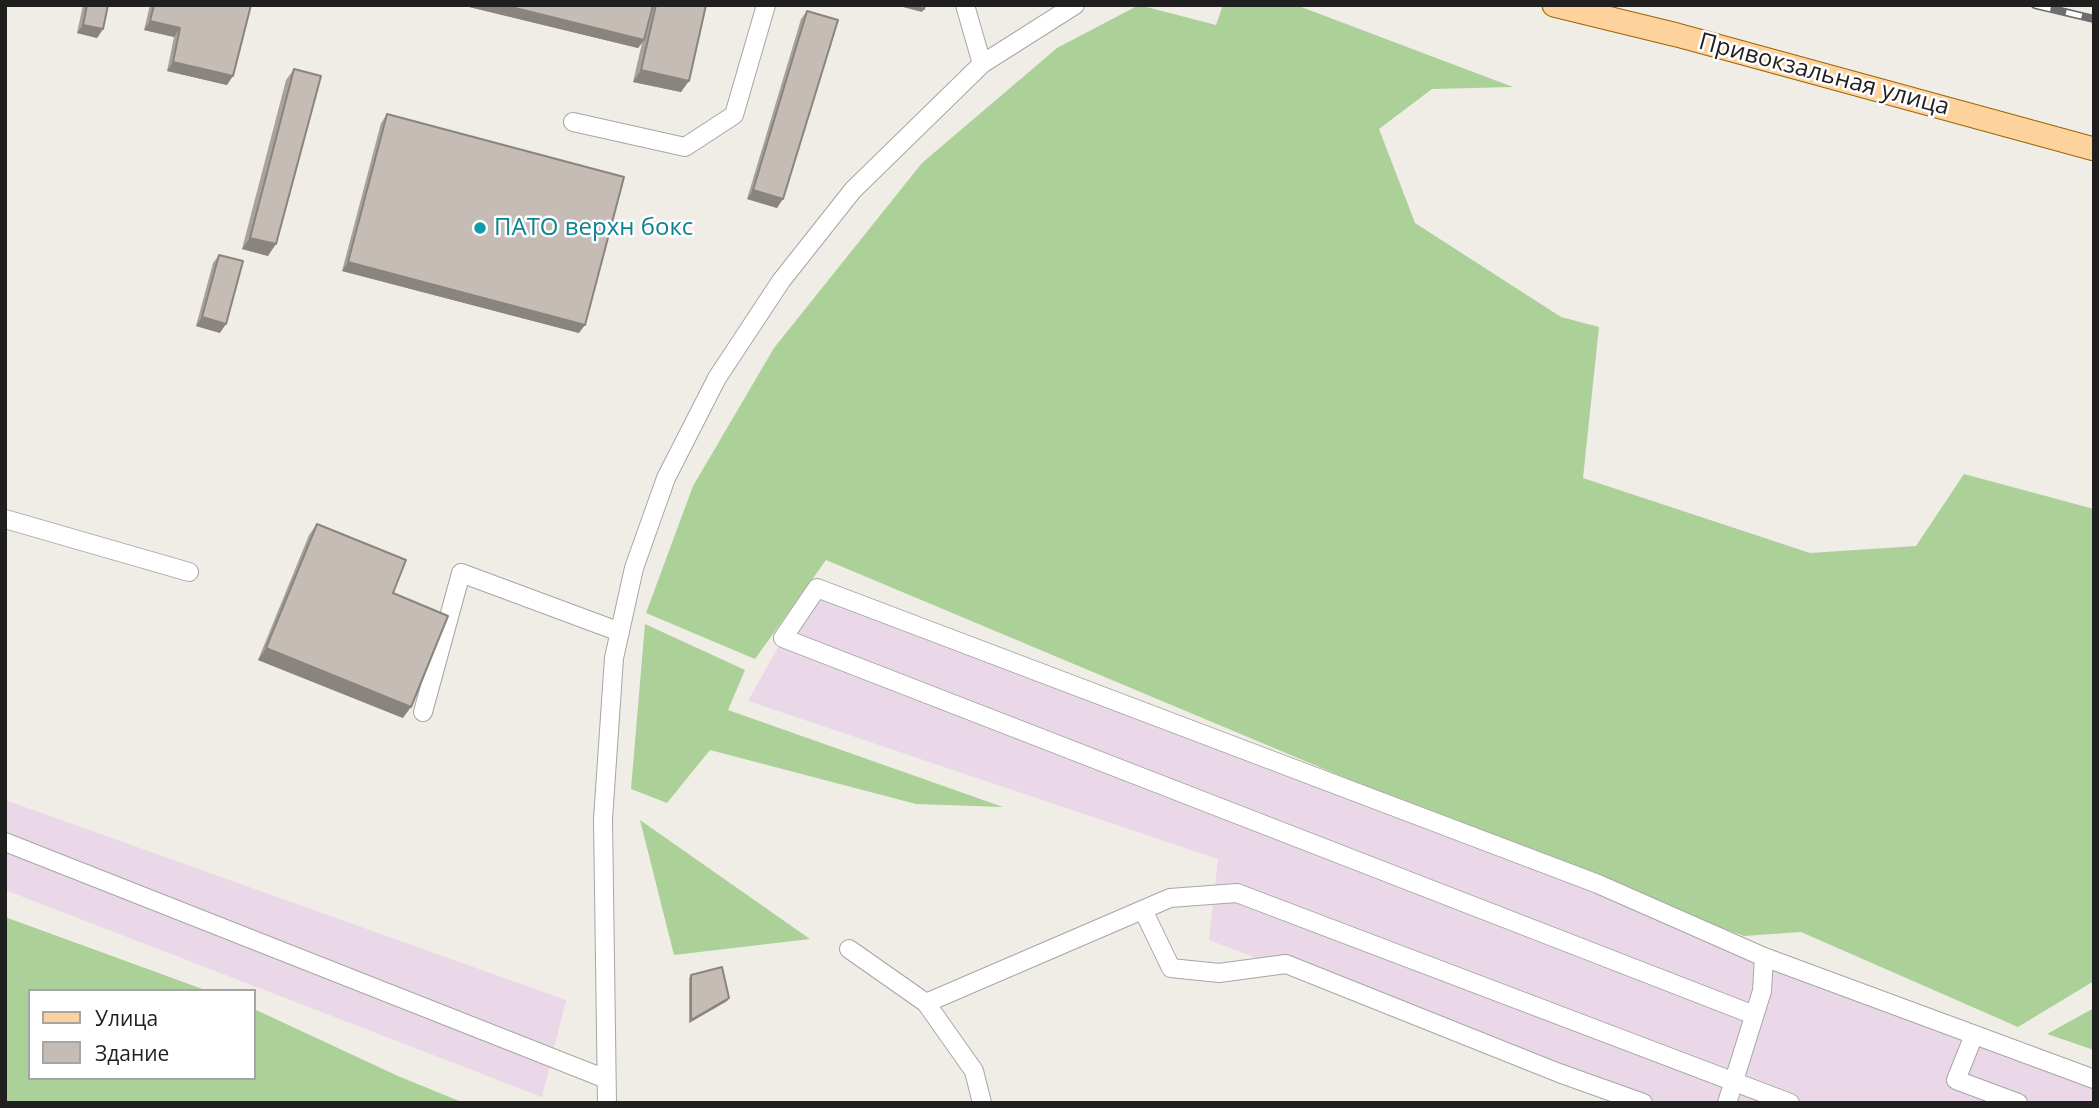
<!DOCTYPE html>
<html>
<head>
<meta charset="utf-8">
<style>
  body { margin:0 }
  #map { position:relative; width:2099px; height:1108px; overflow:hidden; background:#f0ede6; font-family:"Open Sans",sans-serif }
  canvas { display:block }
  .frame { position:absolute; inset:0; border:7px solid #1f1f1f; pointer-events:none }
  .legend { position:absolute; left:28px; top:989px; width:228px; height:91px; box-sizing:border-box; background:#fff; border:2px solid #a5a5a5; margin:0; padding:9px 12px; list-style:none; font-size:21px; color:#1f1f1f }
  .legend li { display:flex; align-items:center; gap:14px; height:35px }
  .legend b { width:35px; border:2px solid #a5a5a5 }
</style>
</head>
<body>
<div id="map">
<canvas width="2099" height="1108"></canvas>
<div class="frame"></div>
<ul class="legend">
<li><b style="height:9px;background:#fed29d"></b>Улица</li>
<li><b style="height:19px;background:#c5bcb5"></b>Здание</li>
</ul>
</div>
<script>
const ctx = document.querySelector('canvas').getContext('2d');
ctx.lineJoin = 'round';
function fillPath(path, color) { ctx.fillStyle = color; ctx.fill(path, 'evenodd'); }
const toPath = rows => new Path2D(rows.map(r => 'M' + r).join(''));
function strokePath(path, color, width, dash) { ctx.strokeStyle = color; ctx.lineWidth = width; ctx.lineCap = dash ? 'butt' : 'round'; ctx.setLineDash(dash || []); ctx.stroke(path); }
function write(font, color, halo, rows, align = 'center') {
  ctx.font = font + ' "Open Sans",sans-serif'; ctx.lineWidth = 5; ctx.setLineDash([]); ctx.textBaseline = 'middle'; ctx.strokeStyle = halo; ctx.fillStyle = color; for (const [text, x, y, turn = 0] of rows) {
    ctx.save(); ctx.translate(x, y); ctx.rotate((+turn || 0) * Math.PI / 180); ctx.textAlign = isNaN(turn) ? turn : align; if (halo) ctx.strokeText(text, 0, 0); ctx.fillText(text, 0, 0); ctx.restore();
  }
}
fillPath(toPath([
  [808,594,2094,1082,2094,1103,1637,1103,1209,940,1218,859,748,701],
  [5,800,566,1000,542,1097,5,890]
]), '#ead7e7');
fillPath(toPath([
  [1139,5,1216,25,1223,5,1296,5,1513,87,1432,89,1379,129,1415,223,1561,317,1599,327,1583,478,1810,553,1916,546,1964,474,2094,509,2094,981,2018,1027,1801,932,1744,936,1598,884,826,560,755,659,646,613,693,486,774,348,922,163,1057,48],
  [645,624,745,670,728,710,1003,807,916,804,710,750,667,803,631,789],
  [640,820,810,939,674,955],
  [5,917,208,991,30,991,30,1078,254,1078,254,1009,398,1076,464,1103,5,1103],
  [2094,1008,2094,1050,2047,1034]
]), '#abd199');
const minor = toPath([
  [965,5,982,64],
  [573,122,685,147,734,115,766,5],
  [5,519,189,572],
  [423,712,461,573,620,632],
  [5,842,606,1079],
  [1143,910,1171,968,1219,973,1286,964,1559,1073,1643,1103],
  [849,949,926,1003,974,1071,982,1103],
  [926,1003,1170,898,1237,893,1790,1103],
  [1754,1015,783,638,817,588,1598,884,1764,957,2094,1079],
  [1974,1035,1956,1080,2018,1103],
  [607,1103,603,819,614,658,634,568,666,478,717,378,781,281,853,190,982,64,1075,5],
  [1727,1103,1762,991,1764,957]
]);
const major = toPath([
  [1554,5,1677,35,2094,149]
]);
strokePath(minor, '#a6a6a6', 20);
strokePath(major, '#9b6400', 25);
strokePath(minor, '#fff', 18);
strokePath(major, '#fed29d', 23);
const rail = toPath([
  [2035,5,2094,19]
]);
strokePath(rail, '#6d6d6d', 8);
strokePath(rail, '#fff', 5, [16]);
fillPath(toPath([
  [83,5,108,5,103,29,97,38,77,33],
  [150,5,251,5,227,85,167,71,174,37,144,30],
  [461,5,706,5,681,92,633,82,642,43,638,48],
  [807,11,777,208,747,199,801,19],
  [294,69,268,256,242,249,286,80],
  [387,114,579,333,342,271,381,123],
  [219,255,220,333,196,326,213,263],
  [317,524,393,593,403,718,258,660,309,535],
  [691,975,729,998,727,1001,689,1023,689,978]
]), '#a9a29c');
fillPath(toPath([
  [461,5,503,5,644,40,638,48],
  [895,5,909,5,924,9,922,12],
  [150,21,180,28,174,37,144,30],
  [83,25,103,29,97,38,77,33],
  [173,62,233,76,227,85,167,71],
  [641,70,689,81,681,92,633,82],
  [753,190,783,199,777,208,747,199],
  [250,238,276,244,268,256,242,249],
  [348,262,585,325,579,333,342,271],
  [202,317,226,324,220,333,196,326],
  [266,648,411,707,403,718,258,660],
  [729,998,727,1001,689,1023,691,1020]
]), '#8a847f');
const building = toPath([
  [87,5,108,5,103,29,83,25,87,5],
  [154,5,251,5,233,76,173,62,180,28,150,21,154,5],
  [503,5,653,5,644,40,503,5],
  [656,5,706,5,689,81,641,70,656,5],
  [909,5,925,5,924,9,909,5],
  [807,11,838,20,783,199,753,190,807,11],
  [294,69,321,76,276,244,250,238,294,69],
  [387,114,624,177,585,325,348,262,387,114],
  [219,255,243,261,226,324,202,317,219,255],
  [317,524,406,560,393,593,448,616,411,707,266,648,317,524],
  [722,967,729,998,691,1020,691,975,722,967]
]);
fillPath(building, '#c5bcb5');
strokePath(building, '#8a847f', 2);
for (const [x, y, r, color] of [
  [480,228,7,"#0f9aa8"]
]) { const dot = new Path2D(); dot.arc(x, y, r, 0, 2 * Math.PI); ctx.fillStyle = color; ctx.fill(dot); strokePath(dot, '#fff', 2.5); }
write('24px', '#1f1f1f', '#fff', [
  ["Привокзальная улица",1824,75,15]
]);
write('24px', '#0d838f', '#fff', [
  ["ПАТО верхн бокс",494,228]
], 'left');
</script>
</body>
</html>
